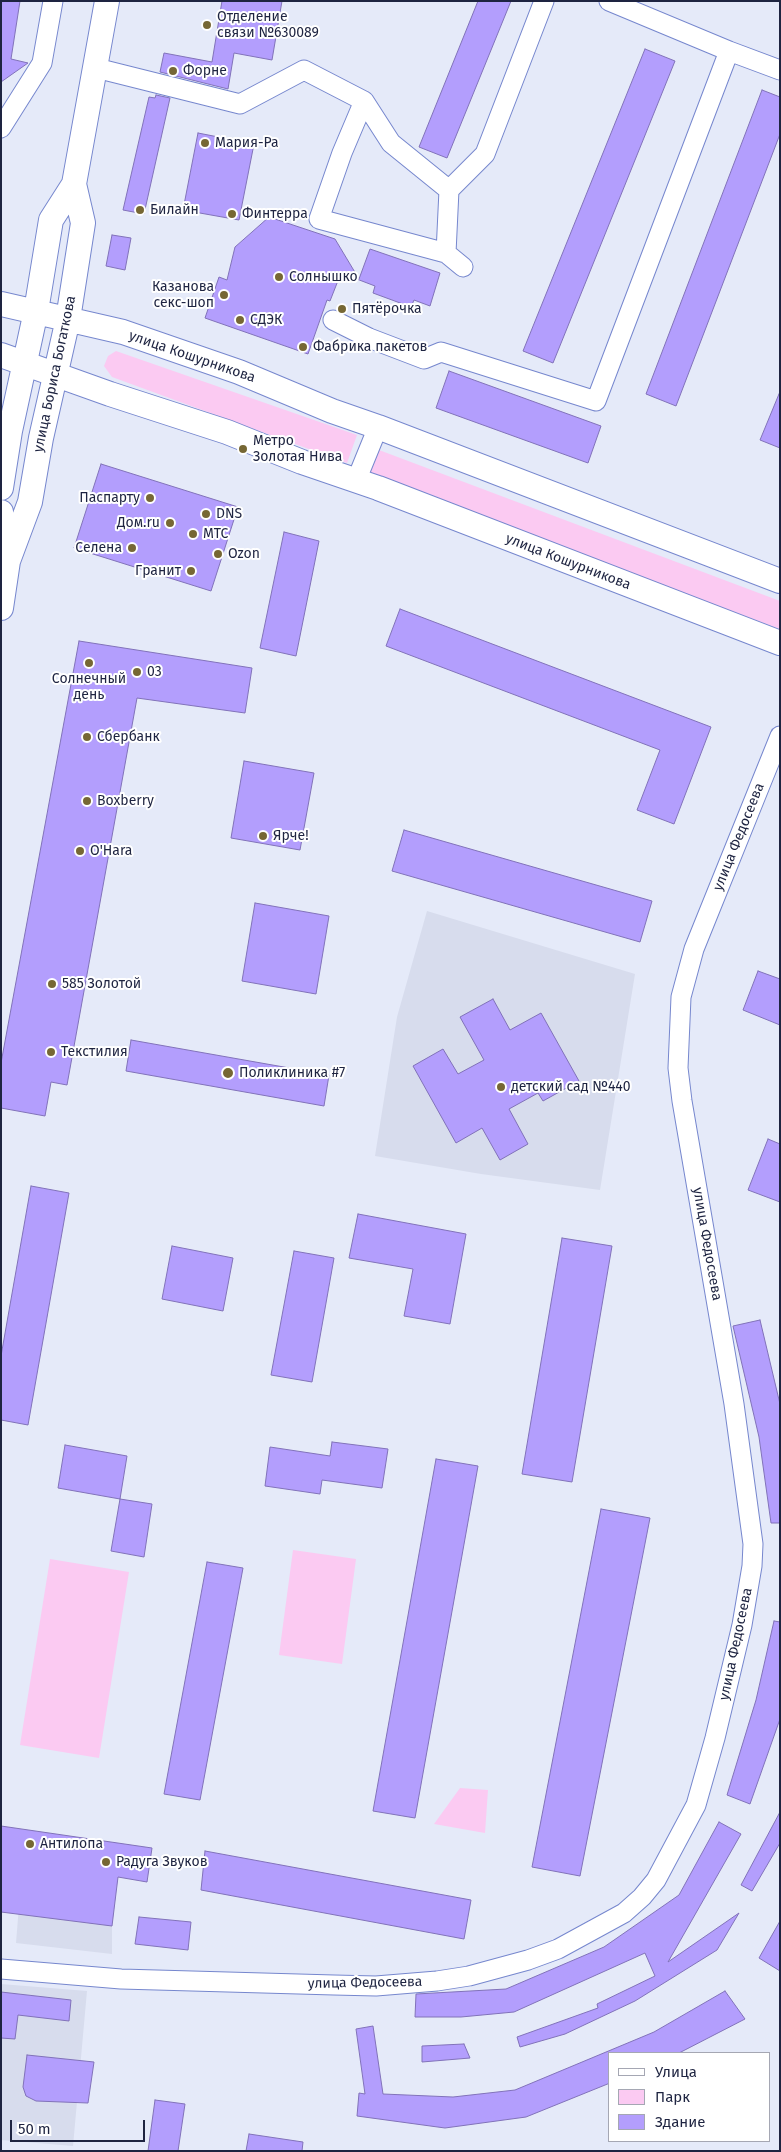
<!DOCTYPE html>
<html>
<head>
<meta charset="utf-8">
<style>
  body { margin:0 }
  #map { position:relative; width:781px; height:2152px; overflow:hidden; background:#e5eaf9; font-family:"Fira Sans",sans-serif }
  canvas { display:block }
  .frame { position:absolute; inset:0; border:2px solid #1e2441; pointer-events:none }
  .legend { position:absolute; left:608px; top:2052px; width:162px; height:90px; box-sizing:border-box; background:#fff; border:1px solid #a5a7b3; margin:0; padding:6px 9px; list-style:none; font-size:15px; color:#1e2441 }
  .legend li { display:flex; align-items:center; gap:10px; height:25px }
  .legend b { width:25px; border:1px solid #a5a7b3 }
  .scale { position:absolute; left:10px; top:2120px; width:135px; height:22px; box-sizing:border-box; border:2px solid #1e2441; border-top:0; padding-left:6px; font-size:15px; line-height:18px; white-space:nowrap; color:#1e2441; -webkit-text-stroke:4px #fff; paint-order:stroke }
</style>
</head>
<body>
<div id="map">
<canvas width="781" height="2152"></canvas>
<div class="frame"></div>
<ul class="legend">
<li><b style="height:6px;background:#fff"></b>Улица</li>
<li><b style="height:14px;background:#fbcaf2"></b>Парк</li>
<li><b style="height:14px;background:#b39efd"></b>Здание</li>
</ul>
<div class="scale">50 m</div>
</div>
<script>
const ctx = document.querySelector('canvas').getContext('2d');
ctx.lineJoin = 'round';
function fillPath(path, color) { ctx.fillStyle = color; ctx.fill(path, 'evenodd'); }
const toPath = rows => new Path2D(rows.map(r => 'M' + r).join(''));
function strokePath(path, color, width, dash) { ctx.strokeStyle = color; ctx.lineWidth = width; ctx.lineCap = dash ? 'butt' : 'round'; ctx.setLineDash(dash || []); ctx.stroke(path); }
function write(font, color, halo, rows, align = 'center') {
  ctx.font = font + ' "Fira Sans",sans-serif'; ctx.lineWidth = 4; ctx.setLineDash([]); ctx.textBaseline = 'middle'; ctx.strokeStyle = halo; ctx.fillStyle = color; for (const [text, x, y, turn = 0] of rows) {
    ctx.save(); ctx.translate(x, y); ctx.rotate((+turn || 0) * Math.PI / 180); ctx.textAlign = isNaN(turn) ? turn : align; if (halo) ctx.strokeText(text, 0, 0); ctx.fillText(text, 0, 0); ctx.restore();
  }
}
fillPath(toPath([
  [427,911,635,974,600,1190,481,1174,375,1156,397,1017],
  [21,1881,116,1893,112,1926,112,1954,16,1943],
  [1,1984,87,1991,73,2146,1,2140]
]), '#d7dced');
fillPath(toPath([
  [116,351,357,435,347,463,112,377,104,366,108,356],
  [379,450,780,601,780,629,369,477],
  [293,1550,356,1559,342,1664,279,1655],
  [50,1559,129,1572,99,1758,20,1745],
  [460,1788,488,1790,485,1833,434,1824]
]), '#fbcaf2');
const building = toPath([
  [1,1,20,1,11,59,28,63,1,82,1,1],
  [222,1,282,1,272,60,234,53,228,89,160,72,164,53,212,62,222,1],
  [478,1,511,1,447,158,419,147,478,1],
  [645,49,675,61,553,363,523,351,645,49],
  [762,90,780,97,780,134,676,406,646,394,762,90],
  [156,95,170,98,144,214,123,210,149,97,155,98,156,95],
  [198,133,254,144,239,220,183,210,198,133],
  [269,217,335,239,359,279,370,249,440,273,430,306,414,300,411,307,373,293,375,286,341,273,330,301,327,300,308,354,205,318,219,277,227,280,235,247,269,217],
  [112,235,131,238,125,270,106,266,112,235],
  [449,371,601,426,588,463,436,408,449,371],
  [779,394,780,394,780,448,760,440,779,394],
  [101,464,238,507,211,591,74,548,101,464],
  [284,532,319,541,296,656,260,648,284,532],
  [400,609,711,727,674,824,637,810,660,750,386,646,400,609],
  [79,641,252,668,245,713,137,698,67,1085,51,1082,45,1116,1,1108,1,1063,79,641],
  [244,761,314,773,300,850,231,838,244,761],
  [404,830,652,901,640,942,392,871,404,830],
  [255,903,329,916,316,994,242,981,255,903],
  [758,971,780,979,780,1025,743,1010,758,971],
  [493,999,510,1030,541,1013,579,1081,543,1101,538,1093,509,1109,528,1144,500,1160,482,1128,456,1143,413,1066,443,1049,458,1074,484,1060,460,1017,493,999],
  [131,1040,329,1075,324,1106,126,1071,131,1040],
  [768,1139,780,1144,780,1202,748,1190,768,1139],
  [31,1186,69,1193,28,1425,1,1420,1,1356,31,1186],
  [358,1214,466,1234,450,1324,404,1316,413,1269,349,1258,358,1214],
  [562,1238,612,1246,572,1482,522,1474,562,1238],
  [172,1246,233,1258,223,1311,162,1299,172,1246],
  [294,1251,334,1258,312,1382,271,1375,294,1251],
  [760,1320,780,1404,780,1523,771,1523,759,1437,733,1326,760,1320],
  [332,1442,388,1449,382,1488,322,1480,320,1494,265,1486,270,1447,330,1456,332,1442],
  [65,1445,127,1456,120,1499,58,1488,65,1445],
  [436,1459,478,1466,415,1818,373,1811,436,1459],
  [120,1499,152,1504,144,1557,111,1551,120,1499],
  [601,1509,650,1518,580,1876,532,1867,601,1509],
  [207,1562,243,1568,200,1800,164,1794,207,1562],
  [774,1621,780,1622,780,1719,750,1804,727,1795,756,1700,774,1621],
  [780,1812,780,1843,752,1891,741,1885,780,1812],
  [719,1822,741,1834,668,1962,739,1913,717,1950,635,2001,565,2034,520,2047,517,2037,598,2008,597,2004,655,1976,645,1953,514,2012,461,2017,415,2017,416,1994,506,1989,604,1947,679,1895,719,1822],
  [1,1826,152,1848,147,1882,118,1877,112,1926,1,1912,1,1826],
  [205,1851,471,1900,464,1939,201,1890,205,1851],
  [139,1917,191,1922,188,1950,135,1944,139,1917],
  [780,1921,780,1971,759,1958,780,1921],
  [725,1991,745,2019,679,2053,610,2053,610,2083,526,2117,445,2128,357,2116,359,2093,365,2094,356,2029,373,2026,383,2094,453,2097,515,2090,654,2032,725,1991],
  [1,1992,71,2000,69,2021,18,2015,15,2039,1,2038,1,1992],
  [464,2044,470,2058,422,2062,422,2046,464,2044],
  [27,2055,94,2062,88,2103,36,2101,26,2096,23,2087,27,2055],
  [155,2100,185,2104,178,2151,148,2151,155,2100],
  [249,2134,303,2142,302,2151,246,2151,249,2134]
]);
fillPath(building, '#b39efd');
strokePath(building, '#8172b9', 1);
const minor = toPath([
  [609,1,729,51,780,70],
  [96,68,240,104,304,70,364,101],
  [1,128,42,63,53,1],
  [449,190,446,253,463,267],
  [446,253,319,219,342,153,364,101,391,143,449,190,485,154,544,1],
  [333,320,369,338,424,359,441,352,596,401,729,51],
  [356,481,378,427],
  [1,1969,121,1979,334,1985,376,1986,437,1981,469,1976,528,1960,558,1949,624,1913,642,1897,656,1880,696,1805,715,1738,742,1625,752,1566,753,1544,734,1404,682,1101,678,1068,681,997,694,949,780,736]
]);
const major = toPath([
  [1,304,123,332,239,372,332,411,378,427,780,581],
  [1,355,110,394,227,432,302,462,378,488,780,643],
  [1,488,10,431,36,311,51,220,74,184,107,1],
  [1,512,7,559],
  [1,608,8,561,30,502,41,438,68,319,83,223,74,184]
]);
strokePath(minor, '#7687ce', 21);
strokePath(major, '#7687ce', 26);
strokePath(minor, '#fff', 19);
strokePath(major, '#fff', 24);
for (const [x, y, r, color] of [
  [207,25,5,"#766734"],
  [173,71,5,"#766734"],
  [205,143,5,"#766734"],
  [140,210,5,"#766734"],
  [232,214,5,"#766734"],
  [279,277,5,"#766734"],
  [224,295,5,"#766734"],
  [342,309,5,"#766734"],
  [240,320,5,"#766734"],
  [303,347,5,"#766734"],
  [243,449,5,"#766734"],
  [150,498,5,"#766734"],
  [206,514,5,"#766734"],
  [170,523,5,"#766734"],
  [193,534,5,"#766734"],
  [132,548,5,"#766734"],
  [218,554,5,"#766734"],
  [191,571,5,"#766734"],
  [89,663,5,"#766734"],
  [137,672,5,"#766734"],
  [87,737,5,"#766734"],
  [87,801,5,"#766734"],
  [263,836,5,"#766734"],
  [80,851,5,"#766734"],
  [52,984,5,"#766734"],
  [51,1052,5,"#766734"],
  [228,1073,6,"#766734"],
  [501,1087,5,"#766734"],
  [30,1844,5,"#766734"],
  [106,1862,5,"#766734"]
]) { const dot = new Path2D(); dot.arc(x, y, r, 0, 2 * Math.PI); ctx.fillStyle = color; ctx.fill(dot); strokePath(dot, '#fff', 2); }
write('14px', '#1e2441', '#fff', [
  ["Отделение",217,17],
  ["связи №630089",217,33],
  ["Форне",183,71],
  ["Мария-Ра",215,143],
  ["Билайн",150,210],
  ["Финтерра",242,214],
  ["Солнышко",289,277],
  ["Казанова",214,287,"right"],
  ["секс-шоп",214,303,"right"],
  ["Пятёрочка",352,309],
  ["СДЭК",250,320],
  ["Фабрика пакетов",313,347],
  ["Метро",253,441],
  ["Золотая Нива",253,457],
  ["Паспарту",140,498,"right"],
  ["DNS",216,514],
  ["Дом.ru",160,523,"right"],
  ["МТС",203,534],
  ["Селена",122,548,"right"],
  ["Ozon",228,554],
  ["Гранит",181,571,"right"],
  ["03",147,672],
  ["Солнечный",89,679,"center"],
  ["день",89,695,"center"],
  ["Сбербанк",97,737],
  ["Boxberry",97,801],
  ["Ярче!",273,836],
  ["O'Hara",90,851],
  ["585 Золотой",62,984],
  ["Текстилия",61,1052],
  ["Поликлиника #7",239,1073],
  ["детский сад №440",511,1087],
  ["Антилопа",40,1844],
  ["Радуга Звуков",116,1862]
], 'left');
write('14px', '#1e2441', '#fff', [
  ["улица Кошурникова",192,357,19],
  ["улица Бориса Богаткова",55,374,-78],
  ["улица Кошурникова",568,562,21],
  ["улица Федосеева",739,837,-68],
  ["улица Федосеева",707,1244,80],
  ["улица Федосеева",736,1644,-78],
  ["улица Федосеева",365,1983,-1]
]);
</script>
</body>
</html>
